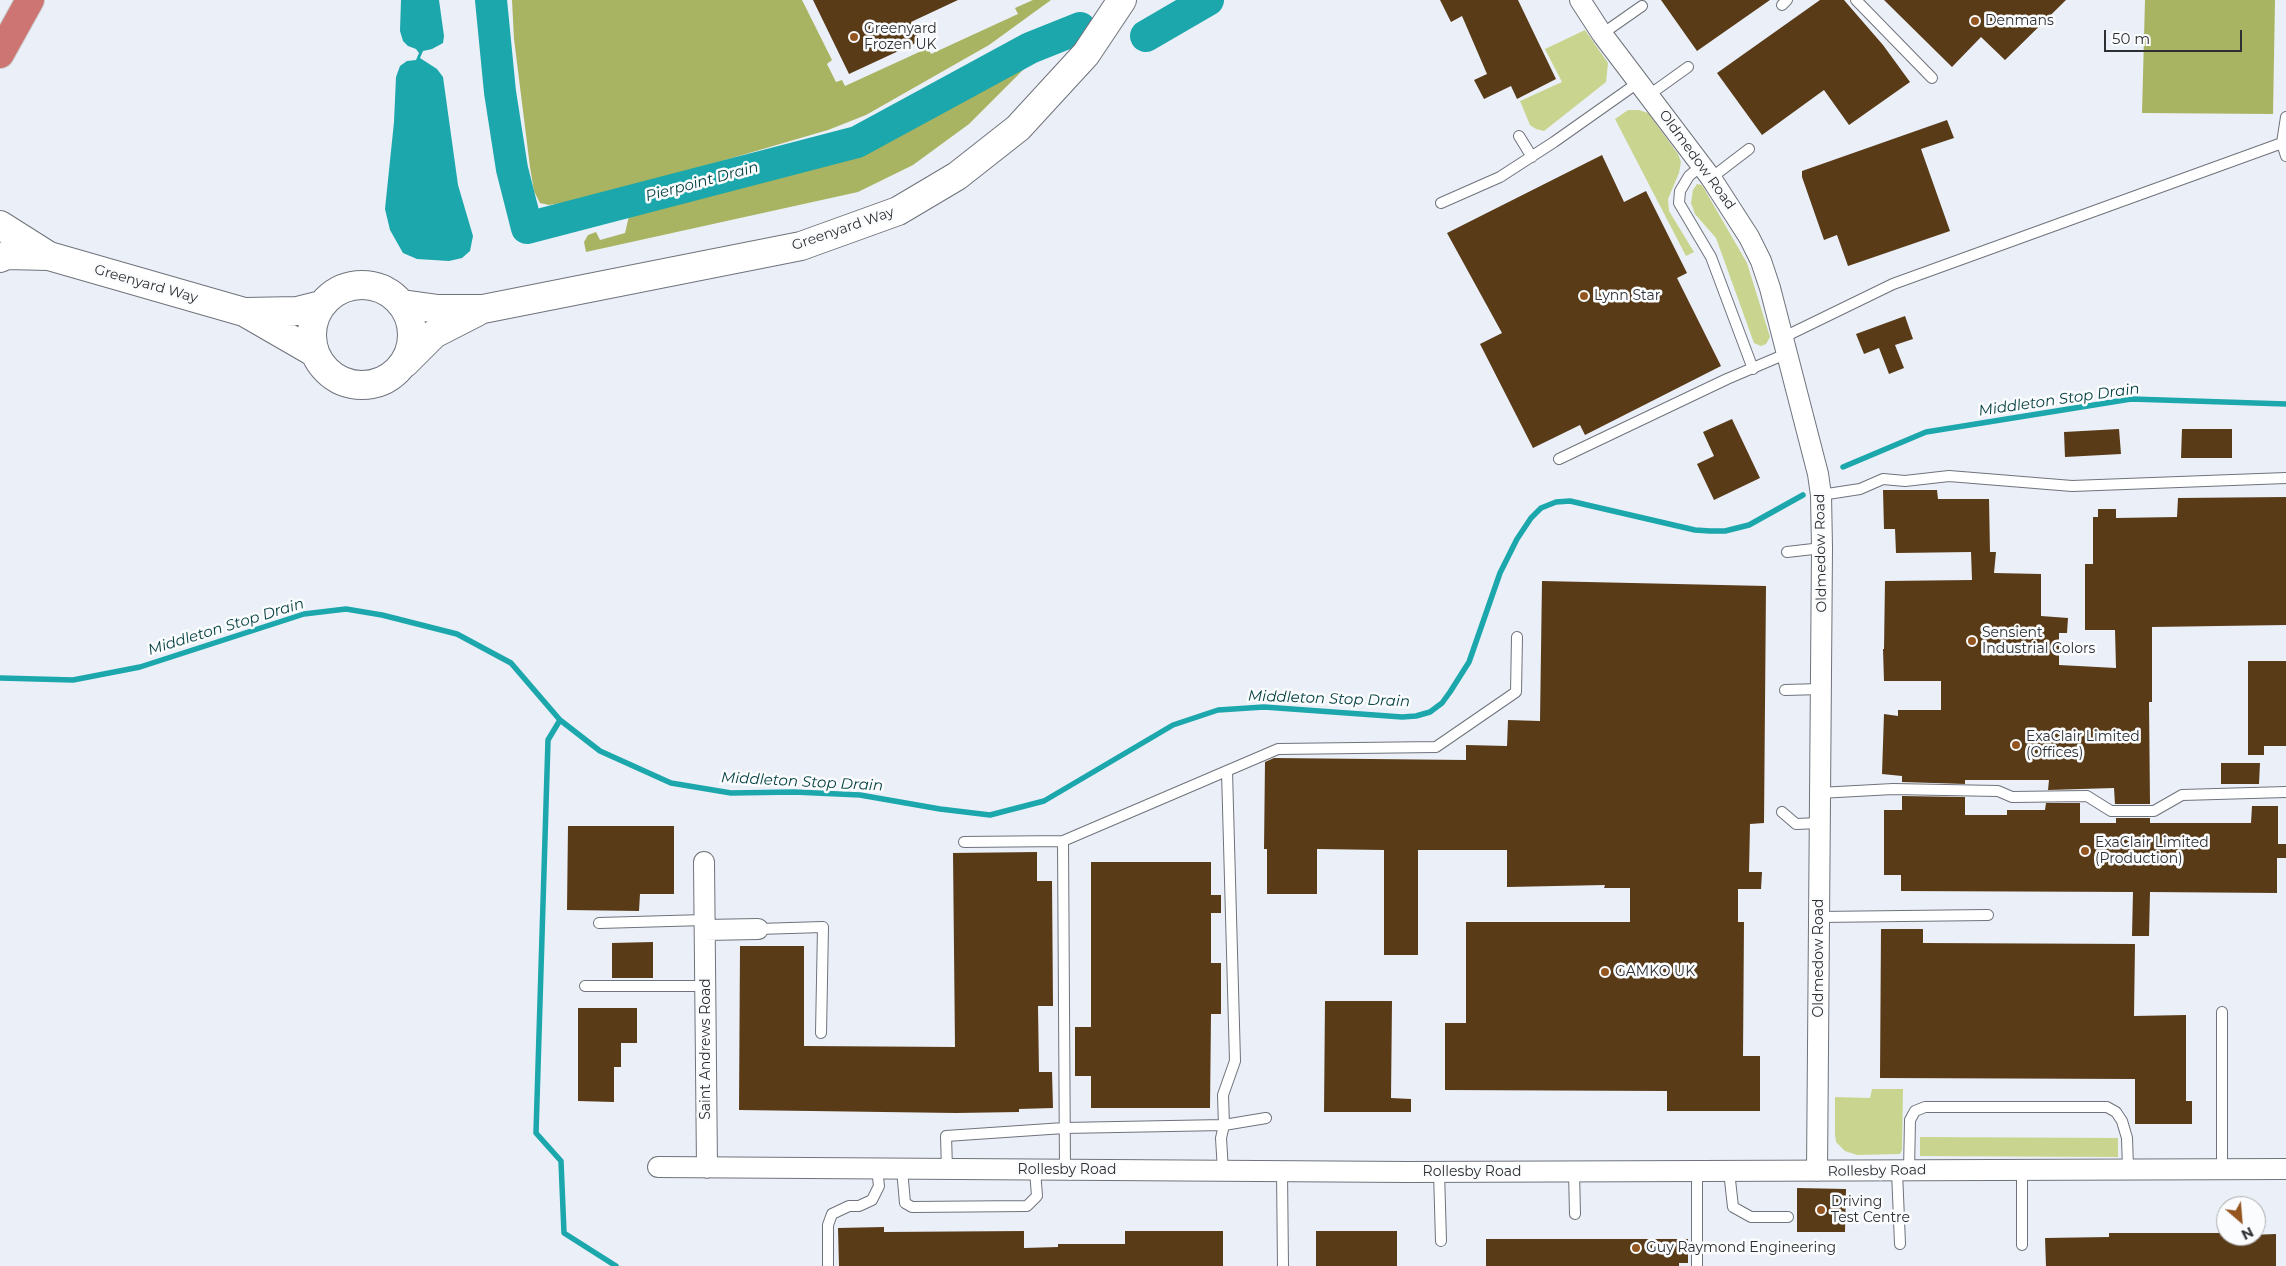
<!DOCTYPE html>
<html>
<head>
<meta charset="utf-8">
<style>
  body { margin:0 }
  #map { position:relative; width:2286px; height:1266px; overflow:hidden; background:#eaeff8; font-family:Montserrat,sans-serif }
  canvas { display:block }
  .north { position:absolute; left:2216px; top:1196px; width:50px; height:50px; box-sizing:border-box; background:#fbfcfe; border:1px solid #a9aaad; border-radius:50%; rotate:153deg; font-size:14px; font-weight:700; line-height:20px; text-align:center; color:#2d2f33 }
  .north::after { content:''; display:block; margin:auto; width:18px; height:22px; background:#95551f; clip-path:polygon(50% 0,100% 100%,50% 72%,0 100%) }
  .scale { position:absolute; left:2104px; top:30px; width:138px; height:22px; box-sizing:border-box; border:2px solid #2d2f33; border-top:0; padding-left:6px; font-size:15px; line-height:18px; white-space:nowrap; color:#2d2f33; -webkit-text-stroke:4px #fbfcfe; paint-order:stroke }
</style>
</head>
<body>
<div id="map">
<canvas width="2286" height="1266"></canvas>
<div class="north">N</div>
<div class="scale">50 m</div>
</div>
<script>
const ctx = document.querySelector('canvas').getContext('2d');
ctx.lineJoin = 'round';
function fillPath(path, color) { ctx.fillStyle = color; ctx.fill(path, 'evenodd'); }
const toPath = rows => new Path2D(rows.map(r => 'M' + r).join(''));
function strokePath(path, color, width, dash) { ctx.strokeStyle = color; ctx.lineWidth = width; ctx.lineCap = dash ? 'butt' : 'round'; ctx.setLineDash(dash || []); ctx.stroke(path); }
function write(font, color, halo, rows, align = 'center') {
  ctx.font = font + ' Montserrat,sans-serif'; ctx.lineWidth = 5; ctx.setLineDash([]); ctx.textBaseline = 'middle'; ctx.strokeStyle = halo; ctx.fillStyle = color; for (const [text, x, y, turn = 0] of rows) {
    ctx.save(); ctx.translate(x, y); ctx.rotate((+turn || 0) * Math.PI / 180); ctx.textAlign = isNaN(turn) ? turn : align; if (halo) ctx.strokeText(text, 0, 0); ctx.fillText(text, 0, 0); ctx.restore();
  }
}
fillPath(toPath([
  [1585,30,1608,63,1606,82,1544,131,1536,129,1530,125,1520,101,1562,82,1545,49],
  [1628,110,1639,110,1648,113,1678,154,1681,162,1679,173,1668,199,1669,211,1694,252,1686,256,1615,119],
  [1697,184,1702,185,1747,263,1770,337,1766,344,1761,346,1754,343,1716,238,1695,214,1691,203,1693,190],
  [1872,1089,1903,1089,1902,1150,1900,1154,1857,1155,1845,1151,1836,1142,1835,1134,1835,1097,1870,1098],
  [1920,1137,2118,1138,2118,1157,1920,1156]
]), '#c9d58e');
fillPath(toPath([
  [512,0,802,0,832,60,827,64,836,82,842,80,845,86,928,48,931,54,1018,14,1015,8,1033,0,1051,0,989,45,866,115,828,130,595,198,549,205,540,203,534,191,530,167,514,39],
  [2145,0,2275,0,2273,114,2142,113],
  [1024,62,1027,66,969,124,913,165,858,192,586,252,584,242,588,235,596,232,600,240,625,233,629,216,701,193,781,176,825,164,892,138]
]), '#a8b461');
fillPath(toPath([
  [401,0,439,0,444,36,443,43,432,49,423,51,420,58,437,69,443,77,458,185,473,236,470,251,462,258,449,261,417,259,403,253,390,230,385,209,394,122,396,77,400,66,407,61,416,60,419,53,416,49,408,46,403,41,400,31]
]), '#1ba7ab');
strokePath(toPath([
  [1843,467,1926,432,2131,399,2286,404],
  [0,678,73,680,140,667,304,614,346,609,382,615,457,634,511,663,560,720,600,751,671,783,731,793,794,792,860,795,940,809,990,815,1044,801,1173,725,1218,710,1264,707,1402,717,1416,716,1430,712,1442,703,1450,692,1469,662,1500,573,1517,539,1531,518,1541,508,1556,502,1570,501,1695,530,1710,531,1725,531,1749,525,1803,495],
  [560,720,548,740,536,1133,561,1161,564,1233,616,1266]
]), '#1ba7ab', 5.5);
strokePath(toPath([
  [491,0,500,92,512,169,527,228,857,142,1030,48,1080,28],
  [1146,36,1208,0]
]), '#1ba7ab', 32);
fillPath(toPath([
  [813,0,958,0,911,22,920,41,849,74],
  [1440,0,1518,0,1556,79,1517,99,1511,86,1484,99,1474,80,1487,74,1462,16,1451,22],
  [1661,0,1770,0,1697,51],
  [1820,0,1844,0,1883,45,1910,82,1849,125,1824,90,1762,135,1717,73],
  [1884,0,2066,0,2005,60,1981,37,1952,67],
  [1947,120,1954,138,1921,149,1950,231,1848,266,1837,235,1824,240,1802,177,1802,171],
  [1602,155,1624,202,1646,191,1687,273,1677,278,1721,366,1585,435,1580,425,1533,448,1480,344,1502,333,1447,233],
  [1905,316,1913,339,1895,345,1904,368,1889,374,1879,348,1864,354,1856,334],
  [1732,419,1760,478,1714,500,1697,464,1714,456,1703,432],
  [2119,429,2121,454,2065,457,2064,432],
  [2182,429,2232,429,2232,458,2181,458],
  [1883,490,1937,490,1938,499,1989,499,1990,552,1996,552,1994,573,2041,574,2041,616,2068,618,2067,633,2059,633,2059,665,2116,668,2115,630,2085,630,2085,564,2093,564,2093,517,2098,517,2098,509,2116,509,2116,518,2177,517,2178,498,2286,497,2286,625,2152,627,2152,702,2149,702,2150,804,2115,804,2114,788,2048,790,2049,780,1965,780,1965,784,1902,782,1902,776,1882,774,1884,714,1898,716,1898,710,1941,710,1941,681,1884,681,1883,649,1884,649,1885,581,1972,580,1971,552,1896,553,1895,529,1884,529],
  [1542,581,1766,586,1764,823,1750,824,1749,872,1762,872,1761,889,1738,889,1738,922,1744,922,1743,1056,1760,1056,1760,1111,1667,1111,1667,1091,1445,1090,1445,1023,1466,1023,1466,922,1630,922,1630,888,1604,888,1605,885,1507,887,1507,850,1418,850,1418,955,1384,955,1384,850,1317,849,1317,894,1267,894,1267,849,1264,849,1265,762,1274,758,1466,760,1466,745,1507,746,1508,720,1540,721],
  [2248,661,2286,661,2286,746,2264,746,2264,755,2248,755],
  [2221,763,2260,763,2259,784,2221,784],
  [1902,796,1965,797,1965,815,2007,815,2007,810,2045,810,2046,803,2080,803,2080,823,2116,823,2116,818,2150,818,2150,823,2251,823,2252,806,2278,806,2278,844,2286,844,2286,858,2277,858,2277,893,2150,892,2149,936,2132,936,2133,892,1901,891,1901,875,1884,875,1884,810,1902,810],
  [568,826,674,826,674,894,640,894,639,911,567,910],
  [1037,852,1037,881,1052,881,1053,1006,1038,1006,1039,1072,1052,1072,1053,1108,1019,1109,1019,1112,956,1113,739,1110,740,946,804,946,804,1046,955,1047,953,853],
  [1091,862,1211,862,1211,895,1221,895,1221,913,1211,913,1211,963,1221,963,1221,1014,1211,1014,1210,1108,1091,1108,1091,1076,1075,1076,1075,1027,1091,1027],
  [1881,929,1923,929,1923,943,2135,944,2134,1016,2186,1015,2186,1101,2192,1101,2192,1124,2135,1124,2135,1079,1880,1078],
  [653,942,653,978,612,978,612,943],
  [1325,1001,1392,1001,1391,1098,1411,1099,1411,1112,1324,1112],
  [578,1008,637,1008,637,1043,621,1043,621,1067,614,1067,614,1102,578,1101],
  [1797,1188,1846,1189,1845,1232,1797,1232],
  [884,1227,884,1232,1024,1231,1024,1248,1058,1247,1058,1244,1125,1244,1125,1231,1223,1231,1223,1266,839,1266,838,1228],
  [1316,1231,1397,1231,1397,1266,1316,1266],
  [2109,1233,2226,1233,2226,1236,2276,1234,2276,1266,2046,1266,2045,1238,2109,1237],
  [1486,1239,1688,1239,1688,1263,1679,1263,1679,1266,1486,1266]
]), '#593b18');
const lane = toPath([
  [1856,0,1932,78],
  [1782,5,1787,0],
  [1602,34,1642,6],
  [1649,95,1688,67],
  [2286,117,2282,143,2286,156],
  [1519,136,1532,157],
  [1702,165,1689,176,1680,191,1679,203,1711,257,1753,369],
  [1711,178,1749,149],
  [1441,203,1500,177,1554,142,1639,82],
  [1784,337,1893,284,2282,143],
  [1559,459,1727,379,1788,353],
  [1821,495,1860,489,1883,479,1905,481,1949,476,2072,486,2286,478],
  [1787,552,1822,548],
  [1785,690,1821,689],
  [1819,793,1893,789,1998,791,2012,797,2087,796,2111,811,2154,811,2182,795,2286,792],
  [1782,812,1796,824,1820,823],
  [1063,841,1065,1170],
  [964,842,1063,841,1278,749,1436,747,1516,692,1517,637],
  [1819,917,1988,915],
  [599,923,705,920],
  [758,929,823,927,821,1033],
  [585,986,705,986],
  [2222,1012,2222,1168],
  [902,1169,905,1203,912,1207,1027,1206,1037,1196,1035,1170],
  [947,1169,946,1136,1064,1128,1224,1125,1223,1095,1235,1061,1227,771],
  [2022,1169,2022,1245],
  [1223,1171,1221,1138,1224,1125,1266,1118],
  [1282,1171,1283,1266],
  [1729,1171,1733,1207,1751,1217,1788,1217],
  [1897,1171,1900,1244],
  [1909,1171,1910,1120,1915,1111,1925,1107,2107,1107,2116,1112,2122,1121,2127,1138,2128,1168],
  [1439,1172,1441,1241],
  [1574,1172,1575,1214],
  [1697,1172,1697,1266],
  [828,1266,828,1225,832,1214,849,1206,859,1206,872,1200,879,1186,877,1169]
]);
const street = toPath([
  [1580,0,1602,34,1711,178,1749,237,1761,261,1770,288,1818,474,1821,495,1822,548,1817,1171],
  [704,862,707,1168],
  [705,930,758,929],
  [658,1167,1408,1172,2286,1169]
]);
const secondary = toPath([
  [0,225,49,256],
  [0,258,7,255,49,256,244,312,315,353],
  '312 335a50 50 0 1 1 100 0a50 50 0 1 1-100 0Z',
  [402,304,438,309,483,309,801,246,898,211,957,176,1018,128,1086,54,1122,0],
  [245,312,297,311,321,305],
  [405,363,434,334,477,312]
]);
const highway = toPath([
  [0,54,30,0]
]);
strokePath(lane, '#6f737b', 12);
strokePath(street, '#6f737b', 22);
strokePath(secondary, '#6f737b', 30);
strokePath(highway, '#cdcdce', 30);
strokePath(lane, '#fff', 10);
strokePath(street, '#fff', 20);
strokePath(secondary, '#fff', 28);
strokePath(highway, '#cc7572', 28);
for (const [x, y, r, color] of [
  [1975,21,5,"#95551f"],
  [854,37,5,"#95551f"],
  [1584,296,5,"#95551f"],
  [1972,641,5,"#95551f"],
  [2016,745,5,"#95551f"],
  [2085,851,5,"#95551f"],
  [1605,972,5,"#95551f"],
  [1821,1210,5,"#95551f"],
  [1636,1248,5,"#95551f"]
]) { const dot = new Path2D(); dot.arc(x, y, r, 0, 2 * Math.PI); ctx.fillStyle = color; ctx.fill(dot); strokePath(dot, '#fbfcfe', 2); }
write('14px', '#2d2f33', '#fbfcfe', [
  ["Denmans",1985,21],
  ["Greenyard",864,29],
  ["Frozen UK",864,45],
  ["Lynn Star",1594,296],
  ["Sensient",1982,633],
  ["Industrial Colors",1982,649],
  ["ExaClair Limited",2026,737],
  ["(Offices)",2026,753],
  ["ExaClair Limited",2095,843],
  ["(Production)",2095,859],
  ["GAMKO UK",1615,972],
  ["Driving",1831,1202],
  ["Test Centre",1831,1218],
  ["Guy Raymond Engineering",1646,1248]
], 'left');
write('14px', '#2d2f33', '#fbfcfe', [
  ["Oldmedow Road",1697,160,54],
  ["Greenyard Way",843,229,-19],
  ["Greenyard Way",146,284,16],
  ["Oldmedow Road",1821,553,-91],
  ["Oldmedow Road",1819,958,-90],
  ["Saint Andrews Road",706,1049,-90],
  ["Rollesby Road",1067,1170],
  ["Rollesby Road",1877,1171,-1],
  ["Rollesby Road",1472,1172]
]);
write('italic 15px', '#064142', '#fbfcfe', [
  ["Pierpoint Drain",702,182,-15],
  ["Middleton Stop Drain",2059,400,-8],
  ["Middleton Stop Drain",226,627,-17],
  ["Middleton Stop Drain",1329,699,2],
  ["Middleton Stop Drain",802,782,3]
]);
</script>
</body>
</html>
